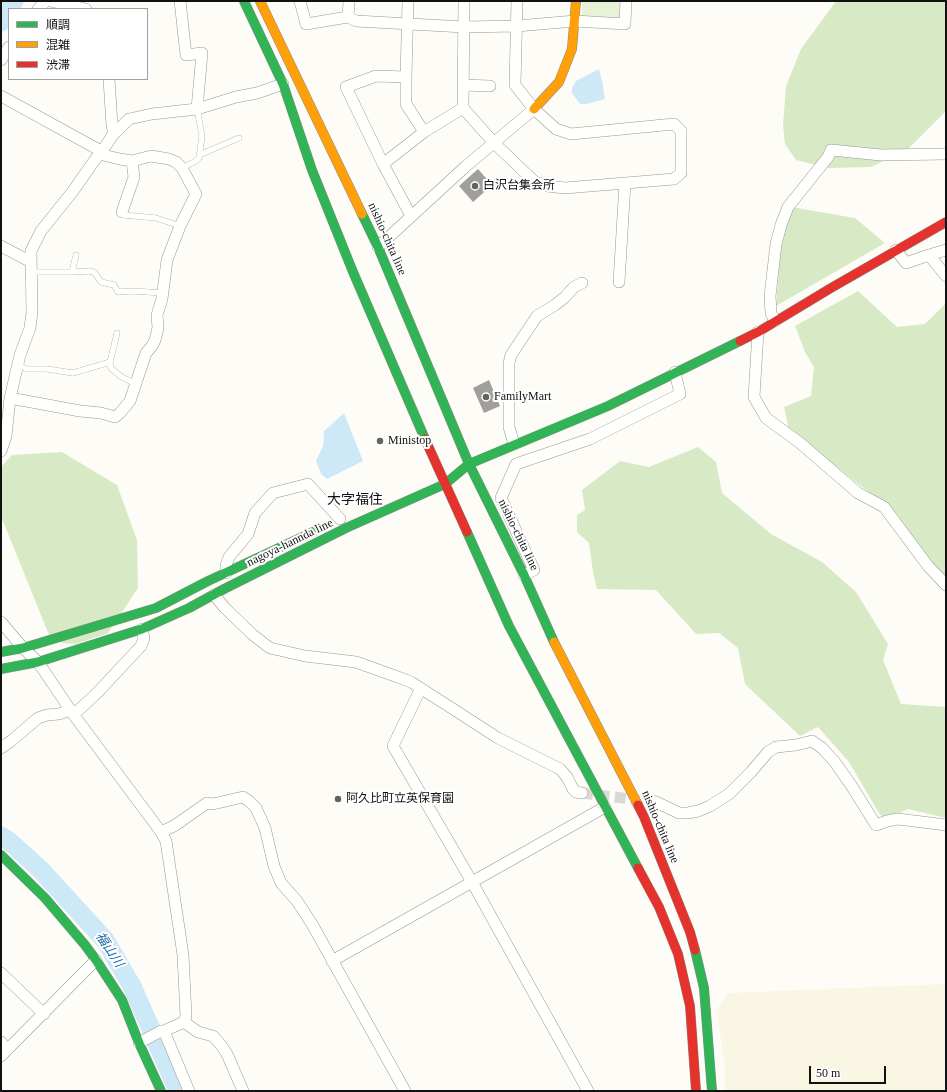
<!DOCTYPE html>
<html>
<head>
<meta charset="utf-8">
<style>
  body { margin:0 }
  #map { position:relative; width:947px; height:1092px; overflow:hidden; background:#fdfcf7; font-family:"Times New Roman","Noto Sans JP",serif }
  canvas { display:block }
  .frame { position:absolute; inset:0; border:2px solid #111; pointer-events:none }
  .legend { position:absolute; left:8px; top:8px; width:140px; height:72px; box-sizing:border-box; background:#fff; border:1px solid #a0a0a0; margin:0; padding:5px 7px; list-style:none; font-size:12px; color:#111 }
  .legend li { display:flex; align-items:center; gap:8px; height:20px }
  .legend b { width:20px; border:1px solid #a0a0a0 }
  .scale { position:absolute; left:809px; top:1066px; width:77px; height:18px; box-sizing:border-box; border:2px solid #111; border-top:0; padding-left:5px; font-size:12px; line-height:14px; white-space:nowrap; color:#111; -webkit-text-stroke:3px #fff; paint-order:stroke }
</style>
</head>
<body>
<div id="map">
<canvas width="947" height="1092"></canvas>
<div class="frame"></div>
<ul class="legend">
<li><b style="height:5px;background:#30b455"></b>順調</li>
<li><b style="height:5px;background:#ff9f0a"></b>混雑</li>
<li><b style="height:5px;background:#e5322d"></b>渋滞</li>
</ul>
<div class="scale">50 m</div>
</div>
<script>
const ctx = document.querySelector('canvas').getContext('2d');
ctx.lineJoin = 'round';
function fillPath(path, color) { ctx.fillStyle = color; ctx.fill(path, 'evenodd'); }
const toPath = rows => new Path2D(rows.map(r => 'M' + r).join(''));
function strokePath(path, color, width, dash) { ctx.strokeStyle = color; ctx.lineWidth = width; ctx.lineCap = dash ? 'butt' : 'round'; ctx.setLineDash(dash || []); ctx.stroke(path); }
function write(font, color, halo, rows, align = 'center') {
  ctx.font = font + ' "Times New Roman","Noto Sans JP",serif'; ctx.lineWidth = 4; ctx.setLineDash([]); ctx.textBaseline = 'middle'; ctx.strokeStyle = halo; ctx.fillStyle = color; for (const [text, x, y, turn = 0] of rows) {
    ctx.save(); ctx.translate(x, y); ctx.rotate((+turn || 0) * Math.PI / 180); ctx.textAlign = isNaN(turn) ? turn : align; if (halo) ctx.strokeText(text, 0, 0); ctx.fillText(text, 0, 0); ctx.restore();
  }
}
fillPath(toPath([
  [946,984,946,1091,725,1091,725,1071,717,1009,728,993]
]), '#f9f7e4');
fillPath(toPath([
  [582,1,626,1,625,24,582,17]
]), '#e7f3d7');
fillPath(toPath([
  [836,1,946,1,946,111,907,150,871,167,829,168,796,160,785,144,783,126,786,86,801,49],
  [791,207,855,218,885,243,776,306,782,230],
  [858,291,897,327,925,324,946,303,946,577,932,564,913,540,897,514,789,430,784,407,811,396,814,367,805,352,795,326],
  [698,447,716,462,722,493,771,534,822,562,856,592,888,644,883,660,901,704,946,707,946,818,908,809,890,818,880,815,849,762,818,727,800,736,745,684,738,648,719,633,696,634,656,590,597,589,593,572,589,543,577,532,577,515,585,510,582,490,620,461,649,467],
  [62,452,117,485,137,540,138,588,108,633,76,644,64,643,51,640,1,516,1,467,12,455]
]), '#d8eac5');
fillPath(toPath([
  [599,69,602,81,605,99,587,104,580,104,572,93,572,88,576,81],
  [344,413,363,461,327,479,321,474,316,461,323,446,324,431]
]), '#cde8f7');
strokePath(toPath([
  [1,22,14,1],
  [1,836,9,841,40,869,105,940,132,986,178,1091]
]), '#cde8f7', 19);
fillPath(toPath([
  [478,169,492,185,473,202,459,186],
  [489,380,500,406,484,413,473,388]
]), '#a19f9c');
strokePath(toPath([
  [582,793,639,800]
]), '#dad9d4', 11, [11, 5.5]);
const lane = toPath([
  [199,155,239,138],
  [182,168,196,161,199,158,202,136,197,109],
  [122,212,123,215,156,218,180,226],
  [31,272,72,272,76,255],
  [72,272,91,271,95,273,101,282,114,285,118,292,132,291,163,293],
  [110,362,111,368,120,376,132,382,136,383],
  [18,365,27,369,47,369,73,373,110,362,117,333]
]);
const street = toPath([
  [50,1,86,9],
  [180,1,186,55,202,53,197,109],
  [300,1,306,24,348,17],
  [349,1,348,17,356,21,464,27,517,26,575,21,625,24,626,1],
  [408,1,406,77,376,76,346,87,383,164,411,216],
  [464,1,463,108,494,143,535,182,547,186,565,188,674,179,681,173,681,131,674,124,571,134,556,129,534,109,515,85,517,1],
  [38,9,46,1],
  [1,60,9,47],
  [406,77,406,104,424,132],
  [109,79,112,125,114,134],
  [463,85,490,86],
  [1,96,101,151],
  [99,154,120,159,132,161,134,177,122,212],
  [383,164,424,132,463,108],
  [1,246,31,262],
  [378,247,465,167,534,109],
  [896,250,906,263,929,255,946,276],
  [929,255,946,250],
  [619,282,625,183],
  [775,321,771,313,770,296,776,244,781,225,788,207,828,157,831,150,881,155,946,154],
  [758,332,754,397,766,418,800,443,858,493,884,507,928,566,946,585],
  [10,398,80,411,101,413,115,417,120,413,130,401,146,353,152,346,155,340,158,328,157,315,162,299,167,260,180,226,196,194,182,168,176,162,169,159,151,156,132,161],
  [514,444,509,427,509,363,511,355,537,316,555,305,565,297,574,287,582,283],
  [1,451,6,436,10,398,20,355,30,328,32,312,31,251,41,231,73,191,99,154,105,147,112,136,129,119,152,114,197,109,236,97,257,93,283,84],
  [226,573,226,565,229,557,248,534,255,513,273,493,308,484,340,519],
  [524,575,534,570,501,498,516,464,590,439,680,394,675,372],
  [214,595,225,608,253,635,270,648,305,656,356,662,395,676,411,682,498,738,560,769,567,777,573,789,576,792,582,793],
  [1,622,23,648,38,662,73,714,161,832,166,841,183,955,186,1016,184,1022,164,1031,161,1031,139,1043],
  [420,690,393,746,472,882,588,1091],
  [73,714,81,708,98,692,141,646,144,638,142,629],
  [1,748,11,741,38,718,47,715,59,714,70,710],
  [650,801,656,802,679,813,688,813,698,811,710,806,729,794,751,772,768,752,776,747,796,745,812,741,822,748,834,761,851,785,876,825,887,821,898,819,946,825],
  [161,832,174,826,207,803,213,804,243,797,249,801,256,808,265,828,274,866,281,883,297,901,312,924,405,1091],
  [332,961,605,807],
  [1,973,44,1014],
  [184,1022,198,1032,213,1036,221,1045,227,1054,243,1091],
  [164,1031,189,1091],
  [1,1042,7,1050],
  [1,1056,96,960]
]);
const fast = toPath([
  [244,1,283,84,312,170,353,272,425,439],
  [362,214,378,247,469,464,524,575,554,642],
  [469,464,608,406,740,341],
  [467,532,509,626,638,868],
  [1,652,23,648,156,608,208,581,313,532],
  [1,669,38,662,142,629,189,608,224,589,346,528,445,484,469,464],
  [1,855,45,898,85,945,96,960,122,1000,139,1043,161,1091],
  [695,950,704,988,712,1091]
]);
const slow = toPath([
  [260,1,362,214],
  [534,109,559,82,572,49,576,1],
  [554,642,638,805]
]);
const jam = toPath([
  [740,341,758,332,831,288,946,222],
  [425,439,467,532],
  [638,805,644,817,690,932,695,950],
  [638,868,659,907,678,954,690,1006,696,1091]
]);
strokePath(lane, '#979795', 6);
strokePath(street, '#979795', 12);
strokePath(fast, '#8e8d8b', 10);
strokePath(slow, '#8e8d8b', 10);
strokePath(jam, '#8e8d8b', 10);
strokePath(lane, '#fffffe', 5.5);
strokePath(street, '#fffffe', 11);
strokePath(fast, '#30b455', 9);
strokePath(slow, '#ff9f0a', 9);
strokePath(jam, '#e5322d', 9);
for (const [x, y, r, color] of [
  [475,186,4,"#646362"],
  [486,397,4,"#646362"],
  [380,441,4,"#646362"],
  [338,799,4,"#646362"]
]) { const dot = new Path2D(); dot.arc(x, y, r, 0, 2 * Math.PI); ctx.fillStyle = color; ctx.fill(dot); strokePath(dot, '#fff', 1.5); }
write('12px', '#111', '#fff', [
  ["白沢台集会所",483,186],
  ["FamilyMart",494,397],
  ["Ministop",388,441],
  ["阿久比町立英保育園",346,799]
], 'left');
write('12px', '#111', '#fff', [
  ["nishio-chita line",387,239,66],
  ["nishio-chita line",518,535,64],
  ["nagoya-hannda line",290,543,-26],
  ["nishio-chita line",660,827,67]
]);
write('italic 13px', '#1768a6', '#fff', [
  ["福山川",109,950,56]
]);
write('14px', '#111', '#fff', [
  ["大字福住",355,500]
]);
</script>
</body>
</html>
